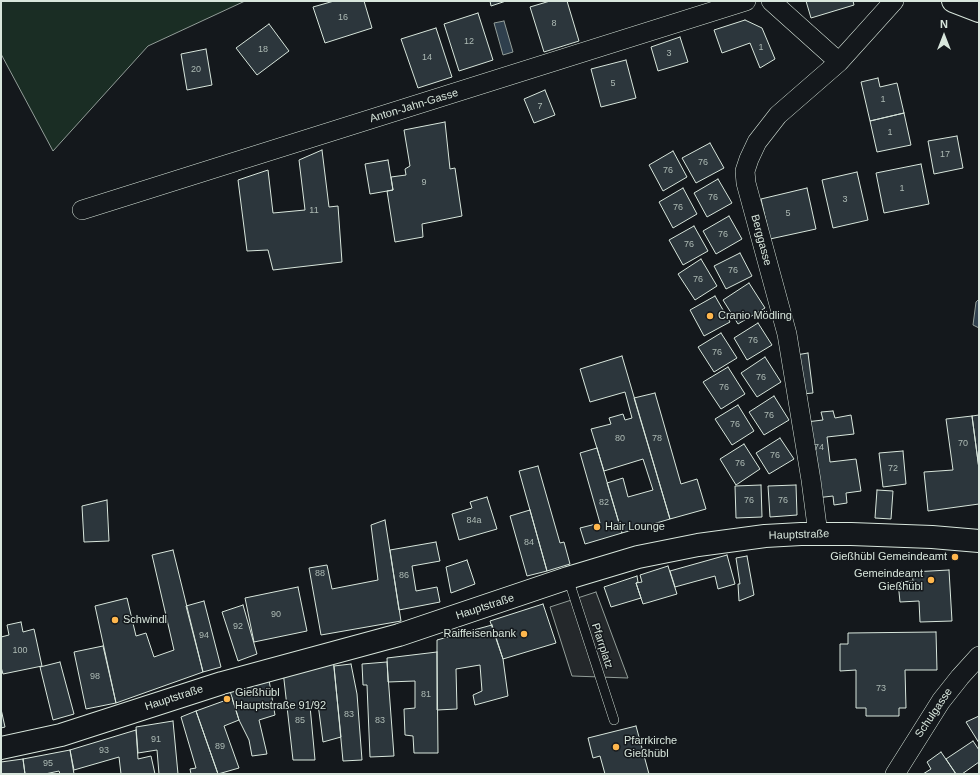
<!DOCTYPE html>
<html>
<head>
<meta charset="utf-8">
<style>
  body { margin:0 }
  #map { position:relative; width:980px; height:775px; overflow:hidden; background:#14181c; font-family:Arial,sans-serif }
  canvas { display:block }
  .frame { position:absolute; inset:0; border:2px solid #d8e6dc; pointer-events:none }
  .north { position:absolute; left:924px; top:16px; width:40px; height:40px; -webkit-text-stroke:3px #14181c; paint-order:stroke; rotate:0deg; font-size:11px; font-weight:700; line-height:16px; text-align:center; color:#d8e6dc }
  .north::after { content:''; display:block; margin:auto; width:14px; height:18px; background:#d8e6dc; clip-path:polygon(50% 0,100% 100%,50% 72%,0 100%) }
</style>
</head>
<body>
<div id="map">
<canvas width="980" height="775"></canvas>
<div class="frame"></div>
<div class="north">N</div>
</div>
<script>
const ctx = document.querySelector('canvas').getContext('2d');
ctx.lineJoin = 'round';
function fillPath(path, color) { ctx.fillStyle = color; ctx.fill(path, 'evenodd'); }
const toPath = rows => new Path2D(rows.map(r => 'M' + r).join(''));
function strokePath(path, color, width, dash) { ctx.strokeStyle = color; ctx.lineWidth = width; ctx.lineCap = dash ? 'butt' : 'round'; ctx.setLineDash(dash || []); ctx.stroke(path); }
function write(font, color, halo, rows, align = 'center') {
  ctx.font = font + ' Arial,sans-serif'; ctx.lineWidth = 3; ctx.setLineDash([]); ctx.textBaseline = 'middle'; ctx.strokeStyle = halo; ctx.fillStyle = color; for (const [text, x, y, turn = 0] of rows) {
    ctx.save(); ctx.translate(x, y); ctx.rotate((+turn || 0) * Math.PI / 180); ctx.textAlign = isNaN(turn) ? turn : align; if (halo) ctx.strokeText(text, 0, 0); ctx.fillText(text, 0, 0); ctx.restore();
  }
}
const green = toPath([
  [1,1,245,1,148,46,53,151,1,54,1,1]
]);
fillPath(green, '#1a2d24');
strokePath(green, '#939e99', 1);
const parking = toPath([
  [596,592,628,678,572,676,550,607,596,592]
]);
fillPath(parking, '#24282b');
strokePath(parking, '#939e99', 1);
const water = toPath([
  [504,21,513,52,503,55,494,23,504,21],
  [979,299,979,328,973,325,976,302,979,299]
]);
fillPath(water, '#2f3f4d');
strokePath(water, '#939e99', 1);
const building = toPath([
  [334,1,364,1,372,28,325,43,313,7,334,1],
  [490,1,506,1,491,6,490,1],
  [550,1,567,1,579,41,544,52,530,7,550,1],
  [806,1,853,1,854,5,811,18,806,1],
  [478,13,493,60,459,71,444,24,478,13],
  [745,20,762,28,775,59,760,68,750,43,722,53,714,30,745,20],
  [269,24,289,51,257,75,236,48,269,24],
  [436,28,452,77,418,88,401,39,436,28],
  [680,37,688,62,658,71,651,47,680,37],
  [206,49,212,85,187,90,181,54,206,49],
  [626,60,636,98,601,107,591,69,626,60],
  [878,78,880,87,897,83,904,113,870,121,861,82,878,78],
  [545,90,555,115,534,123,524,99,545,90],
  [904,113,911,145,877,152,870,121,904,113],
  [445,122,450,169,455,168,462,216,422,224,423,237,395,242,387,191,393,190,391,177,406,175,405,169,410,166,404,130,445,122],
  [957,136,963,168,934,174,928,141,957,136],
  [710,143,724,168,696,183,682,158,710,143],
  [322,150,329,207,338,206,342,262,273,270,268,250,247,251,238,180,268,170,273,213,305,210,299,160,322,150],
  [673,151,687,177,663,191,649,165,673,151],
  [388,160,393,190,370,194,365,164,388,160],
  [921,164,929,204,884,213,876,173,921,164],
  [857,172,868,220,833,228,822,180,857,172],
  [718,179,732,203,707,217,694,193,718,179],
  [683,188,697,214,673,228,659,202,683,188],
  [807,188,816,229,770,239,761,199,807,188],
  [729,216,742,239,716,254,703,231,729,216],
  [694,226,708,251,683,265,669,240,694,226],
  [740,253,752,276,726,289,714,266,740,253],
  [701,259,717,286,695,300,678,274,701,259],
  [749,283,765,308,738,324,723,300,749,283],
  [715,296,730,322,704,336,690,310,715,296],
  [758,323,772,345,747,360,734,338,758,323],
  [721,333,737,358,714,372,698,347,721,333],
  [808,353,813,393,802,394,796,355,808,353],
  [622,356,670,519,622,533,607,483,623,478,628,497,653,490,643,459,604,471,591,429,611,424,609,418,623,414,625,420,632,418,625,392,590,402,580,369,622,356],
  [765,357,781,382,757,397,741,373,765,357],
  [728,367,745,394,721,409,703,382,728,367],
  [655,393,681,484,697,479,706,509,670,519,634,398,655,393],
  [774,396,789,420,764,435,749,412,774,396],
  [738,405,754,431,732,445,715,419,738,405],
  [833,411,835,418,851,415,854,434,827,437,830,462,856,459,861,491,846,493,847,503,834,505,833,496,816,498,806,422,823,420,821,412,833,411],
  [979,415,979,469,972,416,979,415],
  [972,416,979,469,979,504,928,511,924,472,953,470,946,419,972,416],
  [780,438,794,459,769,474,756,453,780,438],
  [744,444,760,469,736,485,720,459,744,444],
  [597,448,622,533,585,544,580,528,600,523,580,453,597,448],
  [903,451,906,484,883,487,879,453,903,451],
  [538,466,560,543,564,542,570,564,547,571,519,471,538,466],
  [761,485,762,517,736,518,735,486,761,485],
  [796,485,797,515,770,517,768,486,796,485],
  [877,490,893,491,891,519,875,518,877,490],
  [487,497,497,529,459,540,452,514,472,508,470,502,487,497],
  [107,500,109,541,84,542,82,506,107,500],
  [530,510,547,571,527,576,510,516,530,510],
  [385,520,401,621,321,635,309,568,327,565,332,589,378,580,371,525,385,520],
  [436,542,440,561,412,566,416,591,437,587,440,602,399,610,390,550,436,542],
  [173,550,203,672,116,703,95,606,127,598,136,636,146,633,154,657,174,650,152,555,173,550],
  [727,555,735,584,718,589,715,576,675,587,670,571,727,555],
  [747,556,754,595,739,601,738,584,740,584,736,558,747,556],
  [467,560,475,584,451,593,446,567,467,560],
  [668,566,677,594,643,604,636,583,642,582,640,575,668,566],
  [949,570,952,621,920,622,919,601,900,602,898,582,913,581,912,572,949,570],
  [637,576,638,582,636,583,641,598,611,607,604,587,637,576],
  [298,587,307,631,254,642,245,598,298,587],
  [204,601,221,667,203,672,186,606,204,601],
  [543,604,556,643,503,659,490,621,543,604],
  [243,605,257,654,238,661,222,612,243,605],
  [21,622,23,632,34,629,42,666,3,674,1,667,1,637,9,635,7,625,21,622],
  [492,625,503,659,508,696,475,705,473,695,482,691,480,665,456,669,457,709,437,710,437,640,492,625],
  [936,632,937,670,905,670,906,708,899,708,899,716,866,716,866,708,856,708,856,670,840,671,840,644,848,644,848,633,936,632],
  [103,646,116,703,86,709,74,652,103,646],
  [437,652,438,753,414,753,413,736,405,735,404,709,415,708,415,681,388,682,387,658,437,652],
  [333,658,341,737,323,742,318,704,310,706,315,760,293,760,283,671,333,658],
  [60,662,74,714,53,720,40,667,60,662],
  [387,662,394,756,370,757,367,685,363,685,362,664,387,662],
  [351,664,357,694,362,760,343,761,334,666,351,664],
  [269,680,275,715,259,720,267,754,252,756,249,740,239,720,230,691,269,680],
  [232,698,239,720,224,726,239,768,218,774,196,711,232,698],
  [1,709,5,727,1,728,1,709],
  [196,711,218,774,191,774,190,769,196,768,181,717,196,711],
  [979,716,979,743,966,722,979,716],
  [173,721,178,774,159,774,157,750,138,753,136,727,173,721],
  [636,726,649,774,605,774,600,756,593,758,588,738,636,726],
  [136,730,138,759,151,756,155,774,121,774,119,757,74,770,70,750,136,730],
  [973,741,979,750,979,762,962,774,956,774,946,759,973,741],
  [70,750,74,774,60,774,59,771,45,774,25,774,23,759,70,750],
  [941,752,956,774,923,774,931,769,927,762,941,752],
  [23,759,25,774,1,774,1,762,23,759]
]);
fillPath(building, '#2c363c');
strokePath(building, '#d8e6dc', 1);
const lane = toPath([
  [568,578,614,720]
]);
const street = toPath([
  [771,1,839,62],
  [82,210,746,1],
  [818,534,811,480,787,334,746,183,745,171,749,159,757,142,778,115,839,62,894,1],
  [895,774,941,701,960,677,979,656]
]);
const secondary = toPath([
  [953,1,979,11],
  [1,748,61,735,222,683,399,635,568,578,638,557,698,545,765,536,801,534,851,534,932,537,979,541]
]);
strokePath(lane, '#d8e6dc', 10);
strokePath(street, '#d8e6dc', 20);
strokePath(secondary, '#d8e6dc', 24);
strokePath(lane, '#14181c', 9);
strokePath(street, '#14181c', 19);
strokePath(secondary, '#14181c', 22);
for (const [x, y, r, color] of [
  [710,316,4,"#ffb74d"],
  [597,527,4,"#ffb74d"],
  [955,557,4,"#ffb74d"],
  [931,580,4,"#ffb74d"],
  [115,620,4,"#ffb74d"],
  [524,634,4,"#ffb74d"],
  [227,699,4,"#ffb74d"],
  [616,747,4,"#ffb74d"]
]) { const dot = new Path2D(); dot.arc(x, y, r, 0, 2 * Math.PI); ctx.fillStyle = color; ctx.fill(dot); strokePath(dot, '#14181c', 1.5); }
write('9px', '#adbab4', null, [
  ["16",343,18],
  ["8",554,24],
  ["12",469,42],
  ["1",761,48],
  ["18",263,50],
  ["3",669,54],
  ["14",427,58],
  ["20",196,70],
  ["5",613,84],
  ["1",883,100],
  ["7",540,107],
  ["1",890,133],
  ["17",945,155],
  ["76",703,163],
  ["76",668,171],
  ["9",424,183],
  ["1",902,189],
  ["76",713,198],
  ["3",845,200],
  ["76",678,208],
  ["11",314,211],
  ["5",788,214],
  ["76",723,235],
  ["76",689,245],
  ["76",733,271],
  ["76",698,280],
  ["76",753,341],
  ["76",717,353],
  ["76",761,378],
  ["76",724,388],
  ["76",769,416],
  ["76",735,425],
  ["80",620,439],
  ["78",657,439],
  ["70",963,444],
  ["74",819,448],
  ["76",775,456],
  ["76",740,464],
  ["72",893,469],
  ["76",749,501],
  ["76",783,501],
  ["82",604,503],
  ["84a",474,521],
  ["84",529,543],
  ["88",320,574],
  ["86",404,576],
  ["90",276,615],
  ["92",238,627],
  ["94",204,636],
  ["100",20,651],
  ["98",95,677],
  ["73",881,689],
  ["81",426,695],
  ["83",349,715],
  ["85",300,721],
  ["83",380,721],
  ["91",156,740],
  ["89",220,747],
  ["93",104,751],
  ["95",48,764]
]);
write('11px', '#d8e6dc', '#14181c', [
  ["Anton-Jahn-Gasse",414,106,-17],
  ["Berggasse",761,240,75],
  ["Hauptstraße",799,535,-2],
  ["Hauptstraße",485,607,-18],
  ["Pfarrplatz",602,646,72],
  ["Hauptstraße",174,698,-18],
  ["Schulgasse",934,713,-56]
]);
write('11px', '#d8e6dc', '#14181c', [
  ["Cranio Mödling",718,316],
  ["Hair Lounge",605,527],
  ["Gießhübl Gemeindeamt",947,557,"right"],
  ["Gemeindeamt",923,574,"right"],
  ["Gießhübl",923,587,"right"],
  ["Schwindl",123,620],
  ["Raiffeisenbank",516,634,"right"],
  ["Gießhübl",235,693],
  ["Hauptstraße 91/92",235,706],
  ["Pfarrkirche",624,741],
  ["Gießhübl",624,754]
], 'left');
</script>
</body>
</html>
